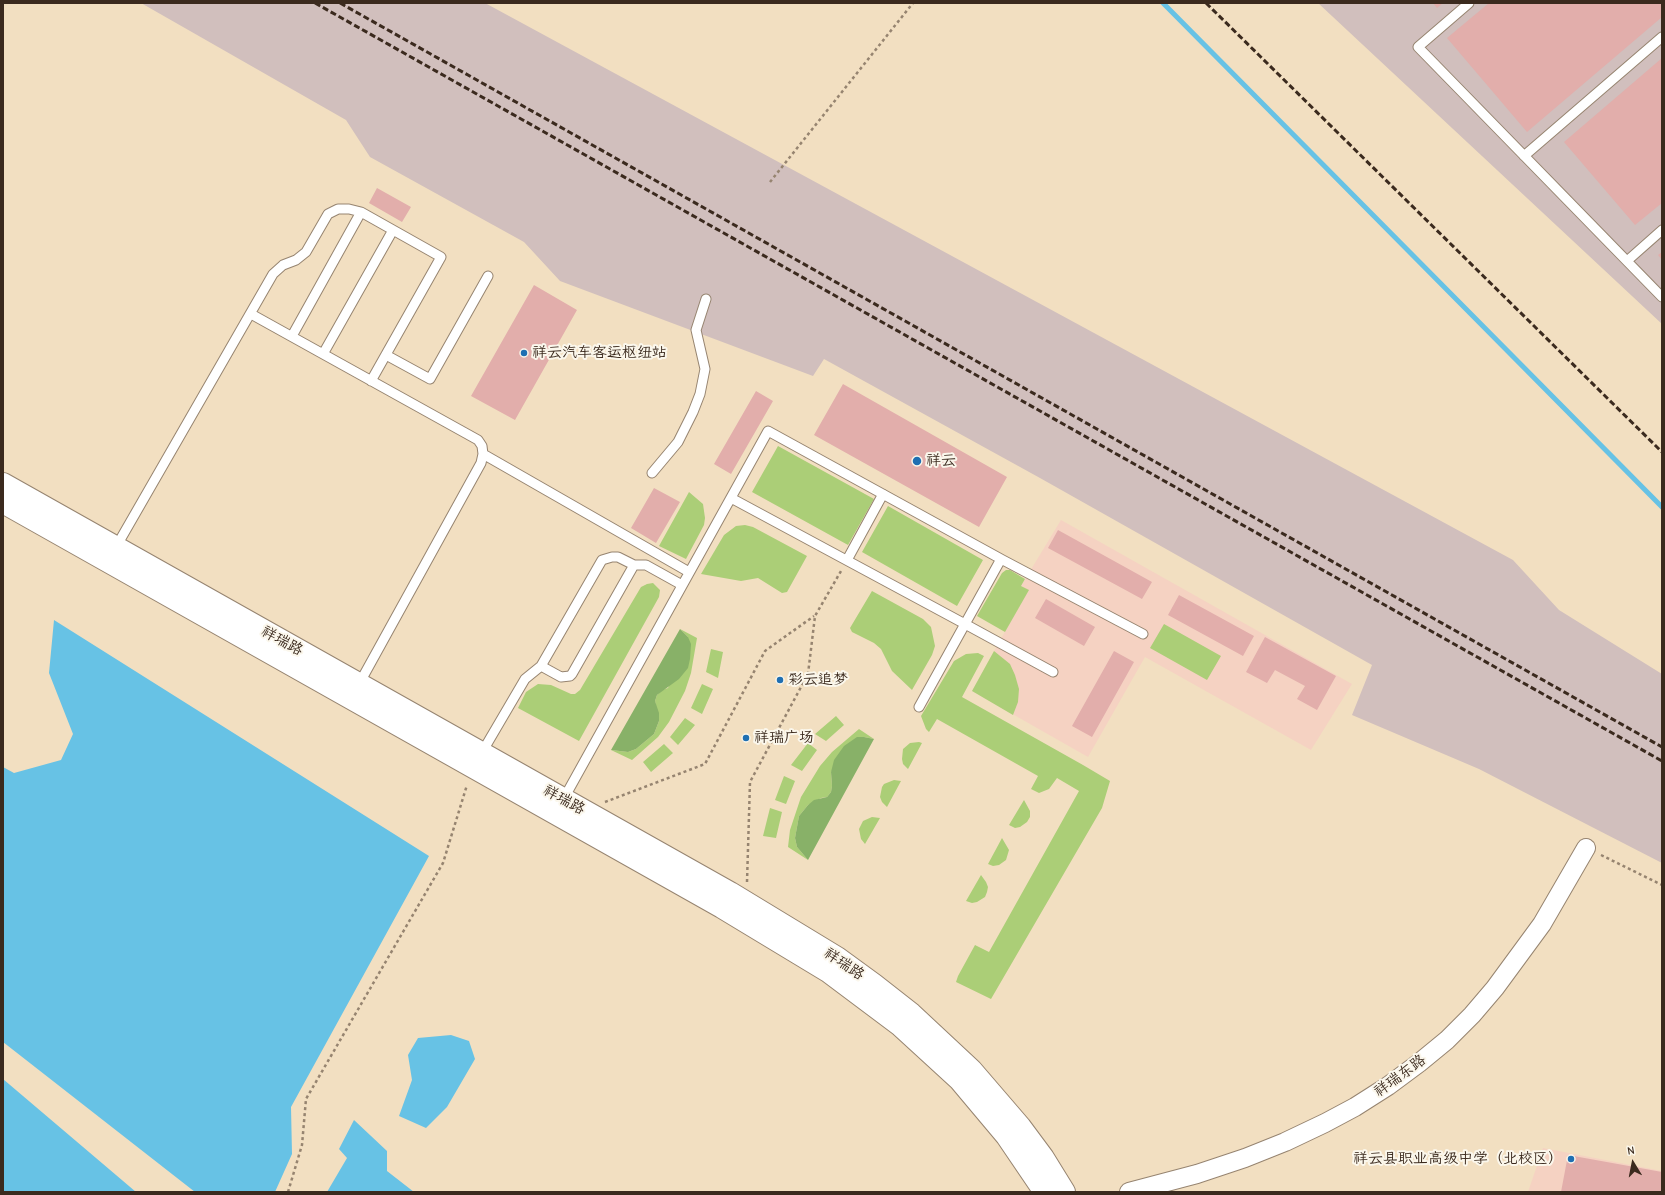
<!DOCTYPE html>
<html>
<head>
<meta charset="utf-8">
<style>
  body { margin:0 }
  #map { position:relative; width:1665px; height:1195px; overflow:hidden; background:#f2dfc1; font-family:"Comic Neue",sans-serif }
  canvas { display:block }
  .frame { position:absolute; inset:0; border:4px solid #3b2a1e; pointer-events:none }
  .north { position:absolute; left:1613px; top:1143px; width:40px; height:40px; -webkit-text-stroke:3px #fbf7ec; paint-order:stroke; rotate:350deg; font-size:11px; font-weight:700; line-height:16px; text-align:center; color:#3b2a1e }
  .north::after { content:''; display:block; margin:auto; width:14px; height:18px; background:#3b2a1e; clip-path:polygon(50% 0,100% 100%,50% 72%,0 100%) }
</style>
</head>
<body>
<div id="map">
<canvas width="1665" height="1195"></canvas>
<div class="frame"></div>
<div class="north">N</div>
</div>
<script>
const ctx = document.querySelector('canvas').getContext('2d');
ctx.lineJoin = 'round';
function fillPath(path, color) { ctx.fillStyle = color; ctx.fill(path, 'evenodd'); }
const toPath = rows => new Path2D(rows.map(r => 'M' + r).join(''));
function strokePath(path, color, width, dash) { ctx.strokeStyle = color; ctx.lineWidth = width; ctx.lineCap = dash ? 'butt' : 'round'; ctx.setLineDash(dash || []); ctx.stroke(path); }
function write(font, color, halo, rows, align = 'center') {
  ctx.font = font + ' "Comic Neue","LXGW WenKai TC",sans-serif'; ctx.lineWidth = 4; ctx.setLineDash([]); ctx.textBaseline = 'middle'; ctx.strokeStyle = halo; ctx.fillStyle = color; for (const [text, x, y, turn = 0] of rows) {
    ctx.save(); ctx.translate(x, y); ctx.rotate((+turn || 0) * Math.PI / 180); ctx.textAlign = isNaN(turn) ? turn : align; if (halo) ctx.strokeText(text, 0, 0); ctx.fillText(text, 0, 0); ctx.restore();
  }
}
fillPath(toPath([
  [1061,520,1352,684,1311,750,1145,657,1088,757,972,691,1028,590,1021,586],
  [1543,1148,1662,1171,1662,1192,1528,1192]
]), '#f5d2c2');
fillPath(toPath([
  [141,3,485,3,1513,560,1559,610,1662,674,1662,863,1479,769,1352,715,1372,665,1040,478,824,359,813,376,560,281,524,242,370,157,346,120],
  [1318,3,1662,3,1662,324]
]), '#d1bfbd');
fillPath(toPath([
  [778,446,874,499,848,545,752,492],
  [689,492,703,504,705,518,704,525,686,559,659,546],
  [888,506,983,560,957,606,862,552],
  [745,525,753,527,807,556,787,592,782,593,758,578,741,581,701,574,724,535,736,526],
  [1006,570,1010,570,1025,579,1021,586,1029,590,1005,632,977,616,1002,573],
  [653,583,660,590,659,597,579,741,518,708,526,692,538,684,551,685,571,694,575,694,580,690,641,587,647,584],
  [872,591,923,619,931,627,935,646,932,655,912,690,892,671,881,649,874,643,852,632,850,628],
  [1164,624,1221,656,1207,680,1150,648],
  [680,629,697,638,691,673,685,691,669,722,658,737,632,760,611,750,628,752,636,749,654,734,659,721,655,701,657,695,662,690,668,688,688,637],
  [711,649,723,652,718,678,706,672],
  [994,651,1010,664,1015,675,1019,689,1018,702,1013,715,972,691],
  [978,653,984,656,962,697,1083,765,1110,781,1102,808,991,999,956,982,958,976,975,945,989,952,1079,791,1057,778,1049,789,1039,793,1031,789,1038,776,937,719,929,732,926,729,921,716,954,661,966,654],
  [702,684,713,689,702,714,691,708],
  [836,716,844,725,826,741,815,734],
  [685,718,695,725,678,745,670,737],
  [859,729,874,739,864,737,831,772,832,786,831,792,827,797,821,798,808,805,799,816,795,838,797,847,808,860,788,847,790,830,801,797,820,766,832,752],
  [919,742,922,743,908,769,903,764,902,759,903,749,910,743],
  [808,743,817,750,802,771,791,765],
  [664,744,673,753,651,772,643,762],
  [784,776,795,781,786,804,775,800],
  [894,780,901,781,887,807,882,802,880,797,882,787,884,784],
  [1024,800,1030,811,1030,817,1027,822,1020,827,1015,828,1009,825],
  [770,808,782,812,776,838,763,836],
  [872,817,880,818,865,844,861,839,859,829,863,821],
  [1002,838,1009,850,1006,860,999,865,993,866,988,864],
  [981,875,986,882,988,887,987,892,985,897,977,902,972,903,966,901]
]), '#abce77');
fillPath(toPath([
  [680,629,688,637,691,644,690,659,688,668,679,679,657,695,655,701,659,713,659,721,654,734,636,749,628,752,611,750],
  [857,737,864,737,874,739,808,860,797,847,795,838,799,816,808,805,814,800,827,797,831,792,832,786,831,772,834,760,844,746]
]), '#88b168');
fillPath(toPath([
  [54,620,429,856,291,1107,292,1154,275,1192,195,1192,3,1042,3,767,14,773,61,760,73,734,49,673],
  [451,1035,469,1041,475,1059,447,1107,426,1128,399,1116,412,1080,408,1055,418,1038],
  [3,1079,136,1192,3,1192],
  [354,1120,387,1151,387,1171,414,1192,327,1192,347,1158,339,1149]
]), '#67c2e5');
strokePath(toPath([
  [1163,3,1662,507]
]), '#67c2e5', 5);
fillPath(toPath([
  [1433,3,1443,3,1437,8],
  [1489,3,1662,3,1662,17,1527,132,1447,38],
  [1662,58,1662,203,1635,225,1564,142],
  [377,188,411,207,402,222,369,203],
  [1662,252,1662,260,1658,255],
  [534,285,577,310,515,420,471,396],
  [843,384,1007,477,979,527,814,435],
  [756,391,773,401,731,474,714,464],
  [654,488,680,502,656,543,631,528],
  [1058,530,1152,582,1142,599,1048,548],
  [1179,595,1254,636,1243,656,1168,615],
  [1046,599,1095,627,1084,646,1035,618],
  [1265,637,1336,676,1317,710,1297,699,1305,686,1275,670,1267,683,1246,672],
  [1114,651,1134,662,1092,737,1072,726],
  [1568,1155,1662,1172,1662,1192,1561,1192]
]), '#e2aeab');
const lane = toPath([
  [1469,3,1418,47,1662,297],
  [1524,156,1662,37],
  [1627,261,1662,230],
  [251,314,478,440,482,446,483,454,481,463,359,684],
  [292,336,361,212],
  [323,354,393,230],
  [386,355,430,379,488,276],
  [483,454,689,572],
  [652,473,678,442,693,412,700,394,705,369,696,330,706,299],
  [731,498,965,624,919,707],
  [116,547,273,274,283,265,296,260,306,252,328,214,338,209,349,209,361,212,441,257,371,381],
  [1001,559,1143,634],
  [847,560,883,494],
  [541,666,561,677,570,676,572,674,634,565],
  [481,754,525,679,541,666,602,560,612,557,618,557,634,565,646,565,682,585],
  [563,800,768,431,1001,559,965,624,1053,672]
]);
const street = toPath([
  [1129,1192,1197,1174,1245,1158,1285,1142,1325,1123,1355,1107,1388,1086,1419,1063,1447,1040,1472,1015,1495,988,1542,924,1586,848]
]);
const secondary = toPath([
  [3,484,730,893,837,958,874,985,911,1014,971,1070,1020,1127,1043,1158,1064,1192],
  [3,502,722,907,828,971,900,1025,960,1080,1007,1136,1045,1192]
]);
strokePath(lane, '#968470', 11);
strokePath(street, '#968470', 20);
strokePath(secondary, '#968470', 24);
strokePath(toPath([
  [770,182,913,3],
  [605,802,705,764,765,651,814,616],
  [1601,855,1662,885],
  [747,882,750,782,808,674,815,616,841,571],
  [288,1192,302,1145,306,1099,443,863,467,785]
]), '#968470', 2.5, [3, 3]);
strokePath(lane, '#fff', 9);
strokePath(street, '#fff', 18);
strokePath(secondary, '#fff', 22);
strokePath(toPath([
  [315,3,1662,761],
  [340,3,1662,747],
  [1206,3,1662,452]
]), '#3b2a1e', 3, [6, 3]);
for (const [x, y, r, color] of [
  [524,353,4,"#1f6fb2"],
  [917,461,5,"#1f6fb2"],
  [780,680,4,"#1f6fb2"],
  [746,738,4,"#1f6fb2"],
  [1571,1159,4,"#1f6fb2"]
]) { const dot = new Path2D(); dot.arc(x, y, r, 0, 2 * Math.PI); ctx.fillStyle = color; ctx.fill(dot); strokePath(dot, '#fbf7ec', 1.5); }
write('15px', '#3b2a1e', '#fbf7ec', [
  ["祥云汽车客运枢纽站",532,353],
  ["祥云",926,461],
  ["彩云追梦",788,680],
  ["祥瑞广场",754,738],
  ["祥云县职业高级中学（北校区）",1563,1159,"right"]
], 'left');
write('15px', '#3b2a1e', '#fbf7ec', [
  ["祥瑞路",282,641,29],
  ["祥瑞路",564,800,29],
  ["祥瑞路",844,964,34],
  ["祥瑞东路",1400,1076,-36]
]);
</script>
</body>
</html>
